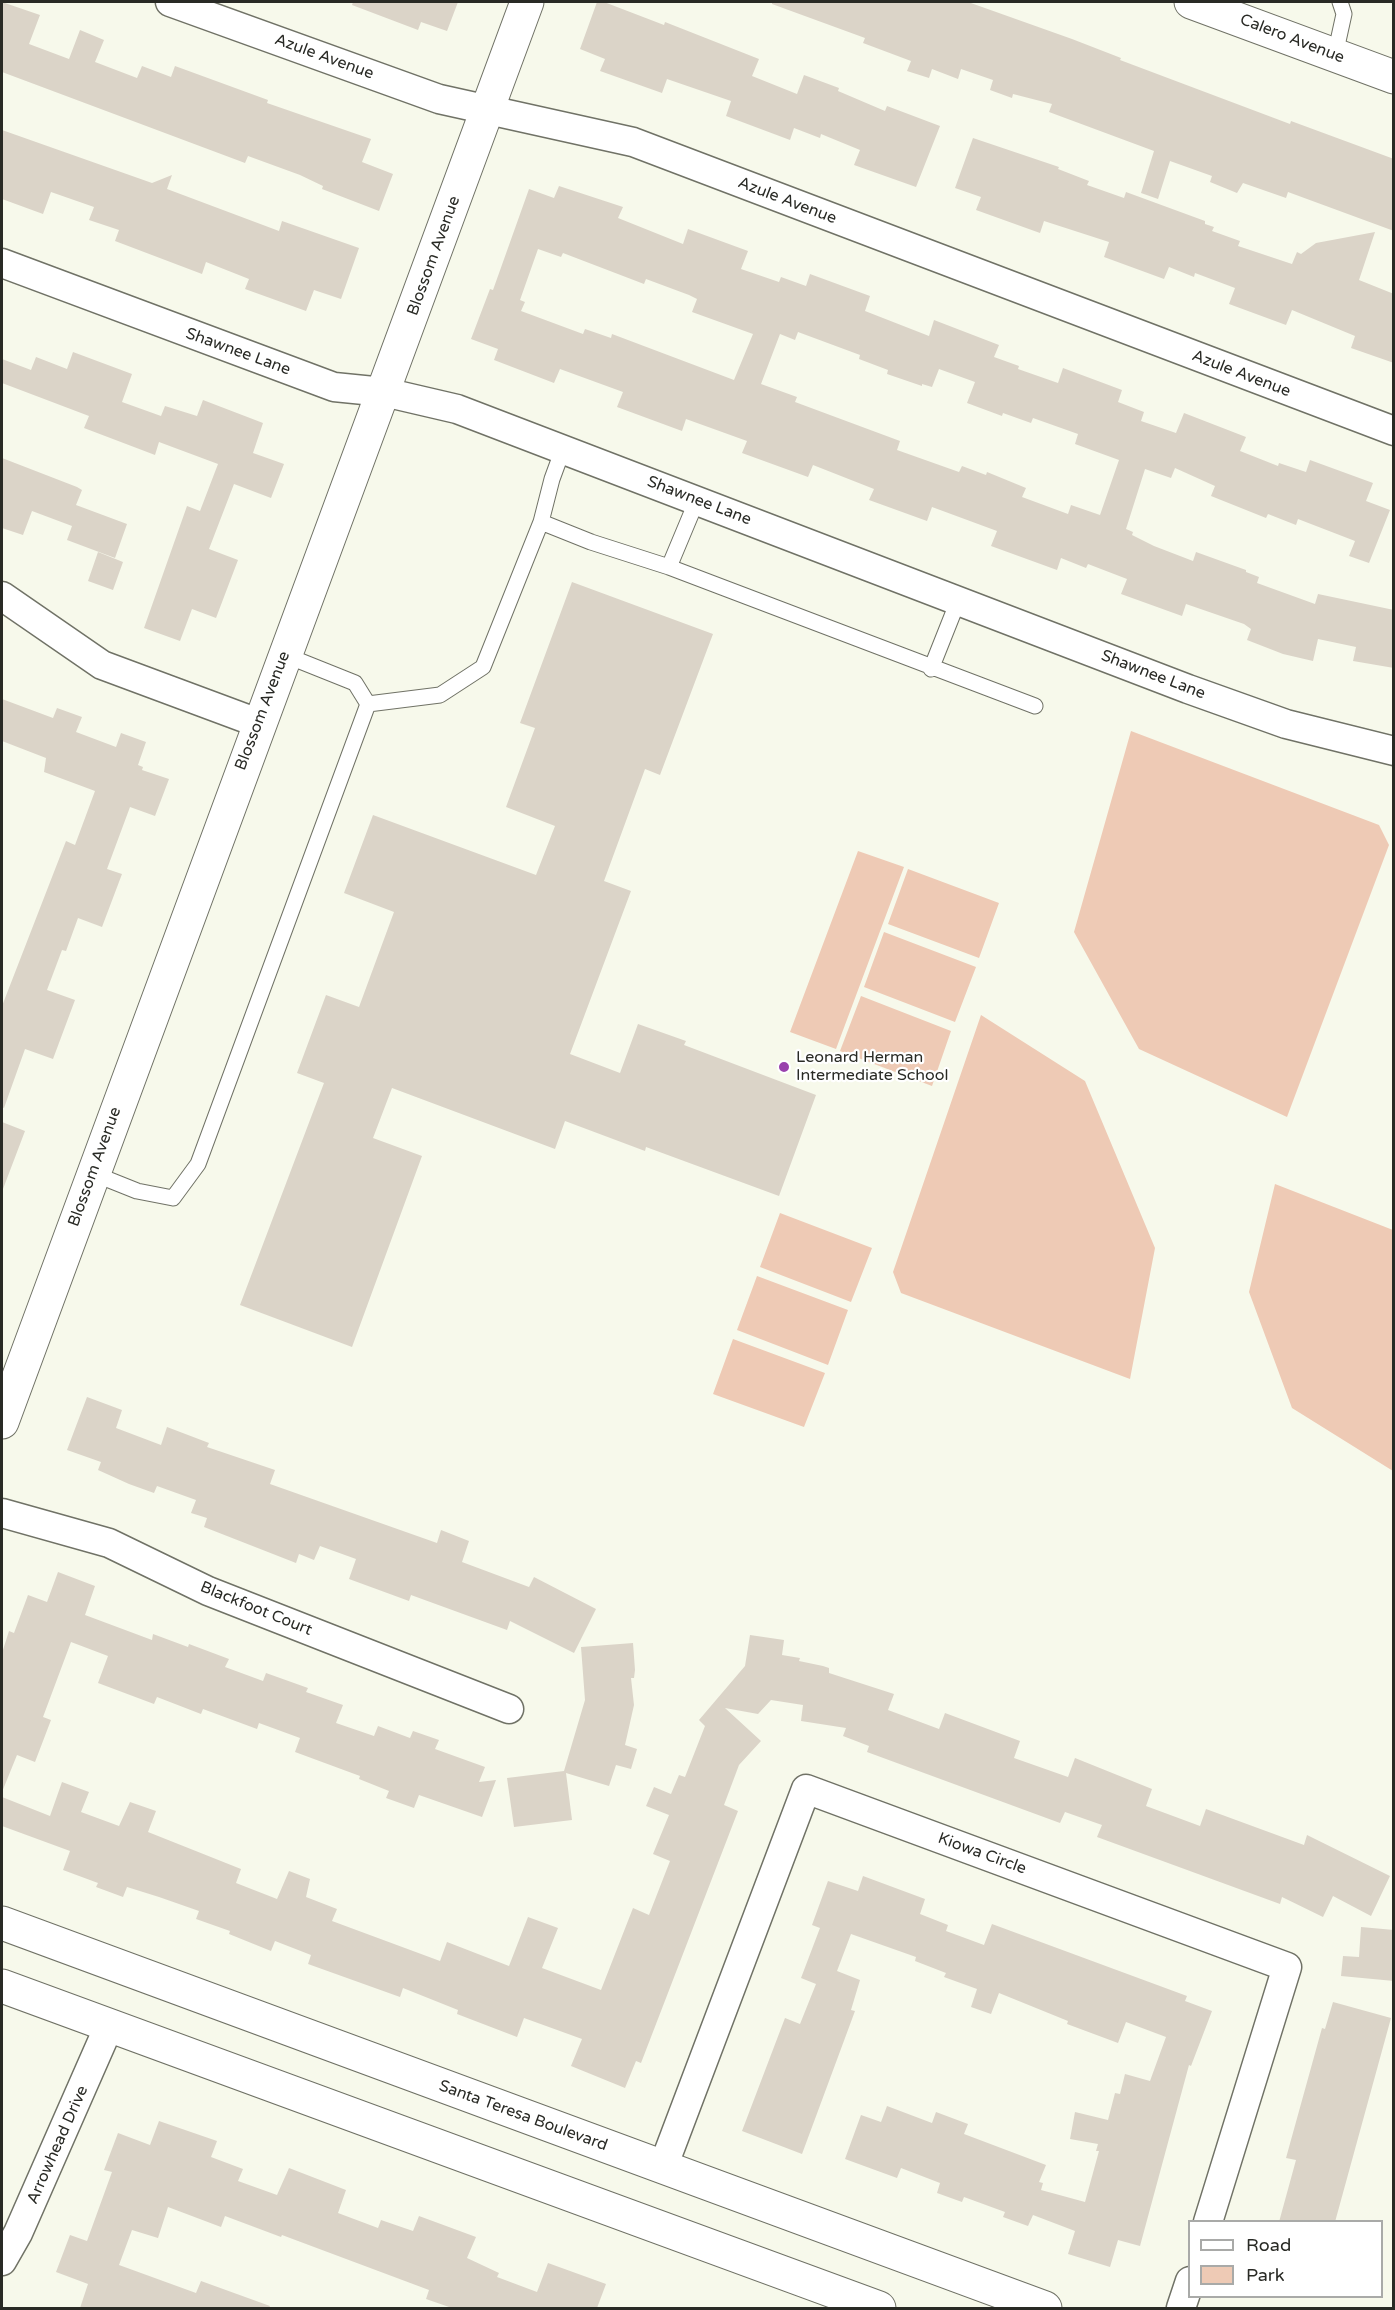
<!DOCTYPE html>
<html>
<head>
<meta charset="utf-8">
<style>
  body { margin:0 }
  #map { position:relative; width:1395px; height:2310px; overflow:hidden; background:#f7f9eb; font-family:"Varela Round",sans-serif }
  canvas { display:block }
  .frame { position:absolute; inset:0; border:3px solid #292a25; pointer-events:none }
  .legend { position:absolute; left:1188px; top:2220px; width:195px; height:78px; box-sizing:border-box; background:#fff; border:2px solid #a9aaa8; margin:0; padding:8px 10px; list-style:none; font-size:18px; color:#292a25 }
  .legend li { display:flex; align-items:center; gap:12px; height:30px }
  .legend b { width:30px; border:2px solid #a9aaa8 }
</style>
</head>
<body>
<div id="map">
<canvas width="1395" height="2310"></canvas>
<div class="frame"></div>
<ul class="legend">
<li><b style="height:8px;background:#fff"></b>Road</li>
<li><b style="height:16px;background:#eecab5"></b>Park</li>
</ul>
</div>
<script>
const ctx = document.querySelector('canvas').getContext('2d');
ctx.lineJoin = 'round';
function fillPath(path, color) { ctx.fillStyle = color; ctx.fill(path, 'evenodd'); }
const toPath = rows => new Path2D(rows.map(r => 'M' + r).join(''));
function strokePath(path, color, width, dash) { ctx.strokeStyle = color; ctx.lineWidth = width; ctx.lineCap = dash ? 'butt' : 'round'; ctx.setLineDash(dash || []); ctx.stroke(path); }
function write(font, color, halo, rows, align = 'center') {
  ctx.font = font + ' "Varela Round",sans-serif'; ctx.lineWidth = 4.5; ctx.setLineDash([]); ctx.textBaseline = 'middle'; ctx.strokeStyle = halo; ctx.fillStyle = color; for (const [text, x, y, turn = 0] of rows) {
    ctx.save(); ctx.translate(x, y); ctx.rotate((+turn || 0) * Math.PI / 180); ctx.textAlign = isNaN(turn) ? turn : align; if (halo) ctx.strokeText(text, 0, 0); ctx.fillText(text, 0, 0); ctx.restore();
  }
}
fillPath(toPath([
  [1131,731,1379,825,1389,845,1287,1117,1139,1049,1074,932],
  [858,851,904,867,836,1049,790,1032],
  [908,869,999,903,979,958,888,924],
  [884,932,976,967,955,1022,864,987],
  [861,996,951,1031,932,1086,840,1051],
  [981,1015,1085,1081,1155,1248,1130,1379,901,1293,893,1272],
  [1275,1184,1393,1230,1393,1471,1292,1408,1249,1292],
  [780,1213,872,1248,851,1302,760,1267],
  [757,1276,848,1310,828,1365,737,1330],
  [733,1339,825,1373,804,1427,713,1394]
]), '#eecab5');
fillPath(toPath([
  [2,2,40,15,29,44,69,59,80,30,104,40,95,62,137,78,142,66,171,77,175,66,268,100,267,103,371,139,362,162,393,174,379,211,322,189,323,186,300,175,248,156,245,163,2,72],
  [353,2,458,2,447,31,421,22,418,30,352,5],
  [597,2,604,2,664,25,665,22,759,59,752,76,797,94,804,75,839,88,838,91,885,111,887,106,940,126,916,187,854,165,860,150,821,134,820,138,794,128,790,140,726,116,731,101,667,79,662,93,600,71,605,59,580,49],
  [772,2,968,2,1072,39,1121,58,1120,60,1290,124,1291,121,1394,159,1394,231,1288,192,1286,198,1243,183,1237,193,1210,182,1212,176,1170,161,1158,199,1141,193,1154,151,1049,112,1052,104,1013,94,1012,98,990,90,993,80,961,69,958,79,932,69,929,78,907,71,911,61,863,43,865,38,772,4],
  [2,130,152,183,172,175,167,189,279,231,282,221,359,248,341,299,314,290,306,311,245,289,249,279,206,262,202,274,115,241,119,230,89,220,94,207,51,192,43,214,2,199],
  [973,138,1059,167,1058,169,1089,181,1087,185,1124,198,1126,192,1205,221,1205,224,1214,227,1212,231,1240,241,1238,246,1292,264,1297,252,1301,254,1316,243,1375,232,1359,280,1394,294,1394,363,1351,348,1355,336,1292,310,1286,325,1229,304,1235,288,1195,273,1194,277,1169,267,1164,279,1104,257,1109,242,1044,221,1040,233,976,210,981,197,955,188],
  [559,186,623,207,618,218,683,244,688,229,748,251,741,269,779,282,781,277,806,286,810,274,870,296,865,311,929,336,934,320,999,345,994,357,1019,366,1018,369,1058,383,1063,368,1122,390,1118,402,1144,412,1141,421,1176,433,1184,413,1246,437,1240,451,1278,466,1279,463,1306,472,1310,460,1373,483,1366,501,1390,510,1369,563,1349,556,1355,541,1298,519,1296,525,1268,514,1266,518,1211,496,1215,486,1175,468,1171,478,1145,469,1126,529,1133,532,1132,535,1154,546,1193,561,1196,552,1246,570,1246,572,1259,577,1257,583,1315,604,1318,594,1394,610,1394,668,1353,661,1356,647,1318,639,1313,661,1283,654,1247,640,1251,629,1244,624,1186,604,1182,616,1121,594,1127,579,1088,564,1086,568,1061,558,1057,570,991,546,997,531,932,507,927,521,869,500,874,489,813,465,808,477,742,453,747,441,686,419,682,431,617,407,623,392,560,369,554,383,494,360,498,349,471,339,490,289,493,290,529,189,554,198],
  [538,249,561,257,563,253,644,284,646,279,689,295,697,299,692,312,753,334,734,380,612,334,611,338,585,329,583,334,521,311,525,302,520,300],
  [798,332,860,355,859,359,888,370,887,374,922,386,922,384,932,387,939,369,975,382,967,403,1002,416,1003,413,1031,423,1033,418,1078,434,1075,444,1119,460,1100,515,1071,505,1068,514,1022,497,1026,488,987,472,986,475,962,466,959,472,897,450,900,441,795,402,797,397,761,384,780,334,795,340],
  [73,352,132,374,122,402,161,416,165,406,197,416,203,400,263,423,253,453,284,464,271,498,234,484,209,549,238,560,216,618,192,609,180,641,144,628,187,506,200,511,218,464,159,442,155,455,84,428,89,416,2,383,2,359,31,370,36,357,67,369],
  [2,458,77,487,82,490,76,505,127,524,115,558,67,540,72,526,32,511,23,535,2,528],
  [98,552,123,562,113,590,88,581],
  [572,582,713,634,660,775,645,769,604,881,631,891,570,1054,620,1073,638,1024,686,1041,684,1045,816,1095,779,1196,646,1147,645,1151,565,1121,555,1149,392,1088,373,1138,422,1156,352,1347,240,1305,324,1083,297,1073,326,995,359,1007,394,912,344,893,373,815,536,875,555,826,506,807,535,728,520,723],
  [2,699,53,718,57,708,82,717,76,732,116,747,121,733,146,742,138,765,143,767,142,770,169,779,155,816,130,807,107,869,122,874,102,927,78,918,66,951,62,950,47,990,75,1000,53,1059,25,1049,4,1108,2,1107,2,1006,66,841,75,845,95,791,44,772,46,758,2,741],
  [2,1122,25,1131,3,1189,2,1188],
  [87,1397,122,1410,116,1428,161,1445,167,1427,209,1443,207,1447,275,1470,270,1484,437,1543,441,1530,469,1541,462,1562,529,1587,534,1577,596,1609,574,1653,510,1621,507,1630,411,1595,409,1601,349,1579,356,1559,320,1546,314,1560,299,1554,296,1563,204,1527,207,1518,191,1513,196,1500,157,1486,154,1493,129,1484,98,1470,101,1462,67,1450],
  [58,1572,95,1586,85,1615,152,1640,153,1634,188,1647,189,1644,229,1659,225,1667,263,1681,266,1673,308,1688,306,1692,343,1705,336,1723,374,1736,378,1726,410,1738,413,1731,439,1740,435,1749,485,1767,479,1782,496,1780,482,1817,419,1795,414,1808,386,1798,389,1791,359,1779,360,1776,295,1752,300,1738,259,1723,257,1729,203,1709,201,1714,157,1697,154,1704,98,1683,108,1656,71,1642,43,1717,51,1720,35,1762,17,1755,2,1792,2,1653,9,1631,14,1633,28,1595,47,1602],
  [750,1635,784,1640,782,1655,800,1658,799,1661,823,1666,829,1668,829,1673,894,1694,888,1710,939,1729,945,1713,1020,1741,1014,1758,1068,1777,1075,1758,1152,1789,1146,1806,1200,1826,1206,1809,1304,1845,1307,1835,1390,1876,1371,1916,1333,1896,1323,1917,1282,1897,1280,1904,1097,1837,1102,1825,1065,1812,1060,1823,867,1752,869,1746,843,1736,846,1728,801,1721,803,1705,771,1700,758,1714,725,1708,761,1741,739,1765,724,1805,738,1811,641,2063,636,2061,625,2088,571,2066,582,2039,524,2018,517,2037,457,2014,458,2010,403,1988,400,1997,308,1964,311,1955,275,1941,271,1951,229,1934,230,1931,196,1919,199,1911,159,1897,127,1887,123,1897,96,1887,98,1883,63,1870,70,1851,2,1826,2,1797,50,1816,62,1782,89,1792,81,1812,119,1826,130,1802,156,1811,148,1832,241,1869,236,1883,277,1899,289,1871,310,1879,306,1897,337,1909,332,1921,440,1961,447,1942,509,1966,528,1917,558,1928,542,1968,601,1990,633,1908,649,1915,670,1861,653,1854,669,1815,646,1806,654,1787,671,1794,679,1775,685,1777,705,1726,699,1720,745,1666],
  [633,1643,635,1670,634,1678,631,1678,634,1705,625,1745,637,1749,631,1769,616,1765,609,1786,566,1773,572,1820,514,1827,507,1778,564,1771,585,1700,581,1647],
  [863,1876,925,1899,920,1914,948,1925,946,1931,984,1945,992,1924,1187,1996,1185,2001,1212,2011,1191,2066,1189,2065,1140,2246,1118,2240,1110,2267,1068,2254,1075,2231,1033,2215,1028,2226,1003,2217,1005,2212,964,2197,962,2202,937,2193,940,2183,901,2168,897,2178,845,2159,861,2115,881,2122,887,2106,932,2123,936,2112,968,2124,964,2134,1046,2165,1039,2182,1043,2183,1041,2190,1085,2202,1099,2151,1096,2151,1098,2144,1070,2139,1075,2112,1108,2120,1115,2093,1120,2094,1125,2074,1150,2081,1166,2037,1126,2022,1118,2043,1067,2024,1068,2021,999,1993,991,2014,971,2007,977,1989,944,1977,946,1973,915,1961,916,1957,851,1934,837,1971,860,1980,851,2010,855,2011,802,2154,742,2131,785,2018,800,2024,816,1984,801,1978,820,1928,812,1925,828,1881,858,1891],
  [1361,1927,1394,1930,1394,1981,1341,1976,1343,1956,1359,1957],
  [1333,2002,1391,2018,1335,2222,1279,2222,1296,2160,1286,2158,1322,2028,1325,2029],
  [159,2121,217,2141,211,2157,243,2169,238,2181,277,2195,289,2168,346,2190,338,2213,378,2228,381,2220,413,2231,419,2216,476,2237,467,2258,499,2273,497,2277,537,2292,548,2263,606,2284,597,2308,452,2308,426,2299,429,2290,282,2235,281,2237,225,2216,221,2227,168,2207,158,2238,132,2230,119,2265,196,2293,201,2281,270,2306,269,2308,80,2308,88,2284,56,2272,70,2235,87,2241,112,2172,104,2170,118,2133,150,2145]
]), '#dbd4c8');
const service = toPath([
  [1335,55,1344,14,1340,2],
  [541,522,552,479,563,449],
  [669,567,697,500],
  [931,669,958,601],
  [368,704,440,695,483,667,541,522,591,542,669,567,1035,706],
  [92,1173,137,1191,173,1198,198,1164,368,704,355,683,285,655]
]);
const minor = toPath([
  [170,2,439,99,633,142,1394,431],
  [2,263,334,387,384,392,457,409,1188,689,1286,724,1394,751],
  [2,596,102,665,258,723],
  [2,1513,109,1543,208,1591,509,1709],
  [663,2167,806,1789,1287,1967,1208,2222],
  [2,2261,18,2233,109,2026],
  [1181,2308,1190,2281]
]);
const tertiary = toPath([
  [1191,2,1394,77],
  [2,1422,527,2]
]);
const secondary = toPath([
  [2,1923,1045,2308],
  [2,1986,879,2308]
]);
strokePath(service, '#707266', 17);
strokePath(minor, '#707266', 31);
strokePath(tertiary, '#707266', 35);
strokePath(secondary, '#707266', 35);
strokePath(service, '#fff', 15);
strokePath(minor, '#fff', 28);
strokePath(tertiary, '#fff', 33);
strokePath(secondary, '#fff', 33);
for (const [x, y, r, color] of [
  [784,1067,6,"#9941ad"]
]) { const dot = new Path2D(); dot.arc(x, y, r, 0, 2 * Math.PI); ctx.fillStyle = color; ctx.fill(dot); strokePath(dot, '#fff', 2); }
write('16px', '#292a25', '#fff', [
  ["Calero Avenue",1292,39,21],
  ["Azule Avenue",324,57,20],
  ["Azule Avenue",787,201,21],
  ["Blossom Avenue",434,256,-70],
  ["Shawnee Lane",238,352,20],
  ["Azule Avenue",1241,374,21],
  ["Shawnee Lane",699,501,21],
  ["Shawnee Lane",1153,675,21],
  ["Blossom Avenue",263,711,-69],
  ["Blossom Avenue",95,1167,-70],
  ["Blackfoot Court",256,1609,22],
  ["Kiowa Circle",982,1854,20],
  ["Santa Teresa Boulevard",523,2116,20],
  ["Arrowhead Drive",58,2145,-66]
]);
write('16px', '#292a25', '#fff', [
  ["Leonard Herman",796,1058],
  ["Intermediate School",796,1076]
], 'left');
</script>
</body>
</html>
